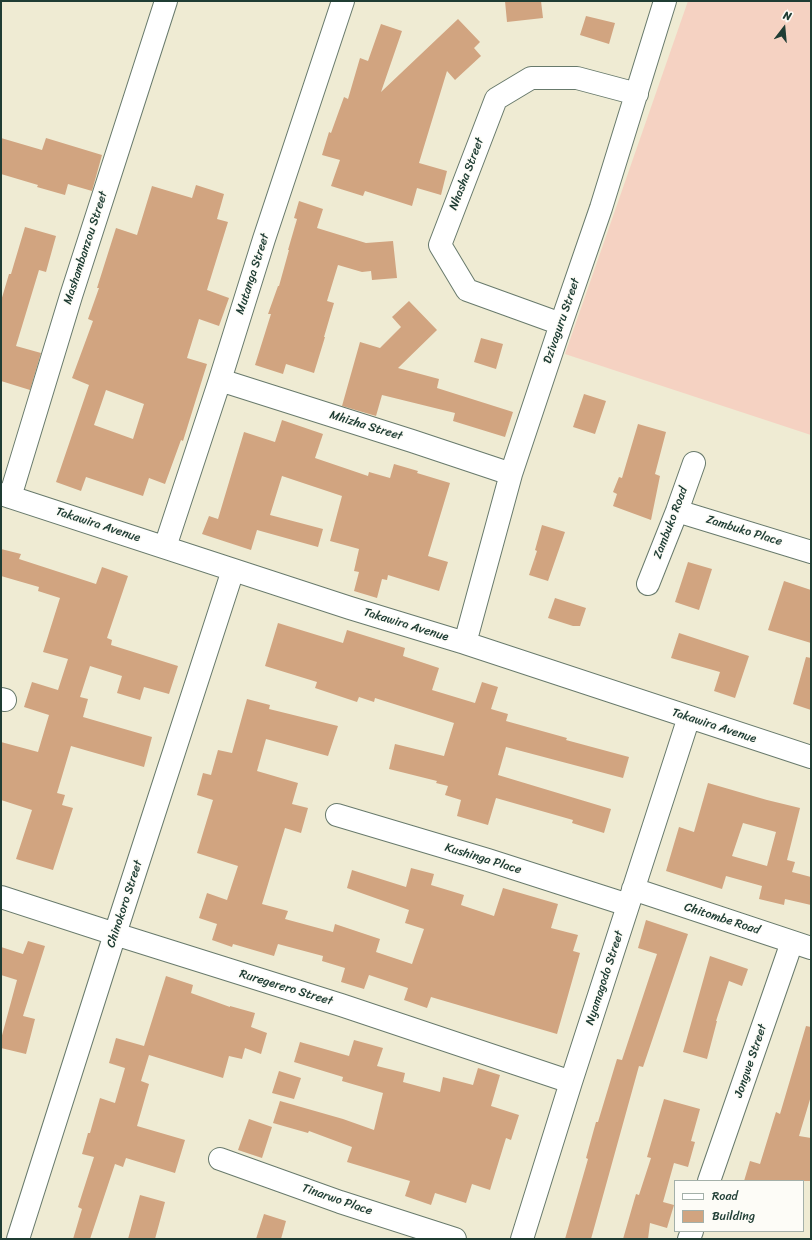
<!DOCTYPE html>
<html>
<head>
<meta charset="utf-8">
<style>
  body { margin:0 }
  #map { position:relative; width:812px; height:1240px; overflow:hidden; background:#efebd3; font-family:Sriracha,sans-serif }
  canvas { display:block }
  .frame { position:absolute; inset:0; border:2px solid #1f3d34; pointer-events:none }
  .legend { position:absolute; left:674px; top:1180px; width:130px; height:52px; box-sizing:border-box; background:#fdfcf7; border:1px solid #a4b0a9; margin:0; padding:5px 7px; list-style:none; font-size:12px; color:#1f3d34 }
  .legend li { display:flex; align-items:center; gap:8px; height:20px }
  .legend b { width:20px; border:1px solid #a4b0a9 }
  .north { position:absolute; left:764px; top:8px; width:40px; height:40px; -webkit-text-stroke:3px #fdfcf7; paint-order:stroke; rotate:16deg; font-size:11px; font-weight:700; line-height:16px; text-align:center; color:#1f3d34 }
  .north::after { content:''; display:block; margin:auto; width:14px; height:18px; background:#1f3d34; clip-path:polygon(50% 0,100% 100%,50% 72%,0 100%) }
</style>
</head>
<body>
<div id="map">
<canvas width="812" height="1240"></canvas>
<div class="frame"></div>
<ul class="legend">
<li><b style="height:5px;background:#fff"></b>Road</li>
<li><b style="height:11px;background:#d1a480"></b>Building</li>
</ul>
<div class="north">N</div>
</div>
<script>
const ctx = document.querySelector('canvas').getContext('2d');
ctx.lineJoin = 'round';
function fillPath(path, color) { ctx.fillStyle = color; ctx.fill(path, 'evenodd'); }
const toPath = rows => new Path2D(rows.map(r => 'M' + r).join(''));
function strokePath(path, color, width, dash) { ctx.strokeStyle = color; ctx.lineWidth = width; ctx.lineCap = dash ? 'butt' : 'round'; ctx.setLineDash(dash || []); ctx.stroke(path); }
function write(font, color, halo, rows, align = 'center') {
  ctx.font = font + ' Sriracha,sans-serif'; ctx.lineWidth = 3; ctx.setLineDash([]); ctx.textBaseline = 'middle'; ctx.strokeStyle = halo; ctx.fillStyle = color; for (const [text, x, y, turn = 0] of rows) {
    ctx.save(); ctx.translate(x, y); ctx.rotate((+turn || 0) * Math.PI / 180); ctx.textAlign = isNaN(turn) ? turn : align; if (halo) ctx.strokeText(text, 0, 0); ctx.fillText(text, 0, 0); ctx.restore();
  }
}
fillPath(toPath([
  [688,1,811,1,811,435,565,354]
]), '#f5d2c2');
fillPath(toPath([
  [505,1,541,1,543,18,507,22],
  [586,16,615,23,609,44,580,35],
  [458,19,480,42,474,48,481,56,455,80,447,71,419,163,447,171,441,195,417,188,412,206,365,191,363,196,331,186,340,160,322,155,329,132,331,133,344,97,348,99,360,58,368,61,381,24,402,31,381,92],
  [1,138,42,150,46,138,102,155,92,191,68,184,65,195,37,187,38,185,1,174],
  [196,185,224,194,217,219,228,222,207,290,229,298,219,326,199,319,187,358,207,364,183,441,181,440,165,484,149,478,143,496,86,477,81,491,56,482,89,385,72,378,93,321,88,319,99,288,97,288,116,228,137,235,152,186,192,198],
  [106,390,144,404,133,439,94,425],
  [299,201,323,209,317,228,366,243,393,241,397,278,372,280,371,271,362,272,338,265,327,301,334,303,324,337,325,337,314,373,286,364,283,374,255,365,271,314,268,314,278,286,279,286,289,250,288,250,297,219,294,218],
  [25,227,56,236,46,272,39,270,16,346,41,353,30,390,1,381,1,301,9,274,11,274],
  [409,301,437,330,398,368,439,379,437,388,513,412,505,437,453,421,455,413,382,395,376,416,342,406,360,342,380,348,401,327,392,317],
  [481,338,503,344,496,369,474,362],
  [584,394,606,401,595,434,573,427],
  [282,420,323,434,315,458,368,476,369,472,390,478,394,464,418,471,417,473,450,483,428,556,448,562,439,591,388,575,387,580,382,579,377,598,354,591,359,572,354,571,359,549,330,541,342,496,282,476,270,515,323,529,318,547,257,530,251,550,202,534,209,516,218,519,244,432,275,442],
  [638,424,666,432,655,474,660,476,651,520,613,506,617,494,613,492,619,477,622,478],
  [542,525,565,532,548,581,529,575,537,551,535,550],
  [1,549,21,554,19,559,96,584,102,567,128,576,107,638,112,640,111,645,178,666,169,694,144,687,140,700,117,693,122,676,90,666,80,697,88,699,83,717,152,737,144,767,71,746,57,793,65,795,62,805,73,808,53,870,16,859,32,810,1,800,1,742,38,752,49,715,24,707,32,682,58,690,68,659,43,652,60,598,38,591,39,587,1,576],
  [688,562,712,569,699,610,675,602],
  [784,581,811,590,811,643,768,630],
  [555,598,586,608,580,626,573,626,548,618],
  [278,623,343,643,347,630,405,648,403,656,439,668,432,690,475,703,482,682,498,687,491,709,508,714,506,721,567,738,566,740,629,757,623,778,506,747,498,775,611,809,604,833,572,823,573,820,496,798,488,825,457,816,461,800,445,795,448,786,436,783,437,781,389,769,395,744,444,756,454,723,375,698,374,702,359,697,357,702,315,688,317,682,265,666],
  [679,633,749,656,735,698,714,691,720,672,671,658],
  [806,657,811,658,811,710,793,704],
  [247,699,270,705,269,709,338,726,328,756,266,739,257,771,298,783,292,804,308,808,301,833,285,828,262,904,288,911,285,919,333,932,335,924,380,939,376,952,412,964,424,929,405,923,409,910,347,888,352,870,406,887,411,868,434,874,431,885,464,895,461,905,494,916,503,888,558,904,551,928,578,935,573,951,580,953,557,1034,431,997,427,1008,404,1000,408,988,369,975,364,989,341,982,345,968,322,961,323,956,278,944,274,956,233,944,232,947,212,940,217,924,199,918,207,893,227,900,238,866,197,853,213,800,197,795,203,773,211,775,218,750,232,753],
  [708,783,767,800,800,808,787,860,795,862,792,872,811,877,811,905,785,899,784,905,759,899,762,886,726,876,722,889,666,871,679,827,694,832],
  [743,823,776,832,767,866,732,856],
  [646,920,688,934,643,1067,639,1066,591,1239,565,1239,588,1159,586,1158,596,1122,598,1122,617,1059,622,1060,657,954,638,948],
  [28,941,45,946,23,1016,35,1019,26,1054,1,1048,1,1039,17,980,1,975,1,947,23,954],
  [710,956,748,969,742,986,729,981,716,1021,717,1021,707,1059,683,1052],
  [166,976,193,985,191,993,230,1007,230,1006,255,1013,251,1027,267,1033,261,1054,245,1048,242,1059,229,1056,223,1078,149,1055,141,1081,149,1084,137,1126,185,1140,175,1173,126,1158,123,1167,115,1164,90,1239,73,1239,82,1209,78,1207,94,1157,82,1154,88,1133,90,1133,100,1098,115,1103,125,1068,109,1063,116,1038,144,1046],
  [806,1026,811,1027,811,1096,799,1136,811,1138,811,1181,744,1181,750,1161,760,1164,776,1112,780,1114],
  [354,1040,383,1048,377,1066,405,1073,403,1082,440,1092,443,1077,473,1085,478,1068,500,1075,491,1106,519,1115,511,1140,506,1138,490,1190,472,1184,466,1203,435,1193,431,1205,405,1196,410,1181,347,1162,352,1147,309,1131,308,1133,273,1123,280,1101,343,1119,374,1130,383,1093,342,1081,343,1077,294,1062,300,1042,349,1056],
  [279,1071,301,1078,294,1099,272,1093],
  [664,1099,700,1109,691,1141,695,1142,688,1167,674,1163,663,1202,674,1205,667,1228,650,1223,648,1239,623,1239,636,1194,639,1195,651,1158,647,1157],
  [249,1119,272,1127,262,1158,238,1150],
  [140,1195,165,1202,155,1239,128,1239],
  [264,1214,286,1221,281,1239,256,1239]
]), '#d1a480');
const minor = toPath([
  [561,324,467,290,440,245,496,99,531,78,577,78,637,94],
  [220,380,412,441,511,474],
  [1,494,350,608,465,643,811,757],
  [10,497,71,296,166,1],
  [677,511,811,552],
  [165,547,220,380,264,239,343,1],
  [648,584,677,511,694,463],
  [465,643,511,474,561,324,601,208,665,1],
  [1,699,5,700],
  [337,815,488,860,628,905],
  [633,889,811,948],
  [1,897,115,934,341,1005,571,1082],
  [220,1159,340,1202,455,1239],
  [709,1181,792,942],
  [18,1239,115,934,233,570],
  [522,1239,571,1082,689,717],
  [689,1239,692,1231]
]);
strokePath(minor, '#687a6c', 24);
strokePath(minor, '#fff', 22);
write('12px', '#1f3d34', '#fdfcf7', [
  ["Nhasha Street",467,174,-69],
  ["Mashambanzou Street",86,248,-72],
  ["Mutanga Street",253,274,-72],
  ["Dzivaguru Street",562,321,-71],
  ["Mhizha Street",366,426,17],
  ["Zambuko Road",671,523,-69],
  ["Takawira Avenue",98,525,18],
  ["Zambuko Place",744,531,17],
  ["Takawira Avenue",406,625,17],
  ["Takawira Avenue",714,726,18],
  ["Kushinga Place",483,859,17],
  ["Chinokoro Street",125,904,-72],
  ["Chitombe Road",722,919,18],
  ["Nyamagodo Street",605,978,-72],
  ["Ruregerero Street",286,988,17],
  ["Jongwe Street",751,1061,-71],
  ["Tinarwo Place",337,1200,19]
]);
</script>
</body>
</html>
